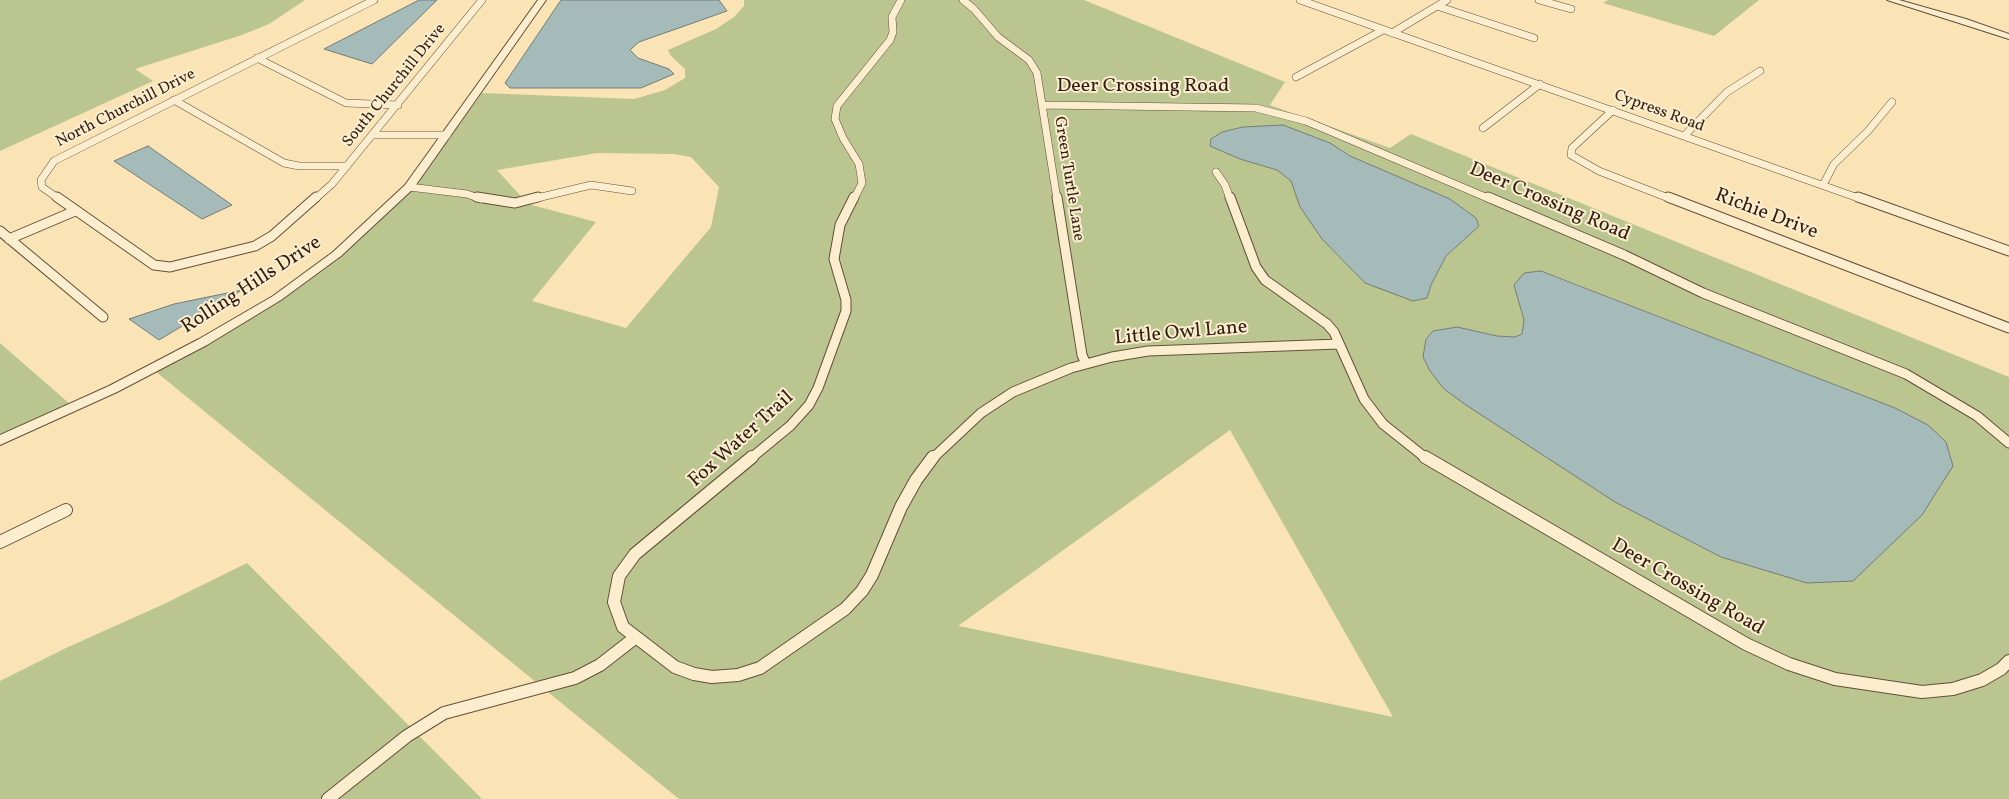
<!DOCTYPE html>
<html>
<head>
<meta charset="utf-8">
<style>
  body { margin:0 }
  canvas { display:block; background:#fae4b5 }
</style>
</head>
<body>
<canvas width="2009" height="799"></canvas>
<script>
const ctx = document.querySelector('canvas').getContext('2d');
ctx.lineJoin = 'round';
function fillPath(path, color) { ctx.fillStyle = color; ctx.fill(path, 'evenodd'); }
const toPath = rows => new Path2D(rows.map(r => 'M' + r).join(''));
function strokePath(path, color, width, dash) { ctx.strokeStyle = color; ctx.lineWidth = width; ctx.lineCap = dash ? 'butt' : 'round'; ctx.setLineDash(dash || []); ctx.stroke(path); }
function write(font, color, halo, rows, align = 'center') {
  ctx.font = font + ' Vollkorn,serif'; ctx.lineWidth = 4; ctx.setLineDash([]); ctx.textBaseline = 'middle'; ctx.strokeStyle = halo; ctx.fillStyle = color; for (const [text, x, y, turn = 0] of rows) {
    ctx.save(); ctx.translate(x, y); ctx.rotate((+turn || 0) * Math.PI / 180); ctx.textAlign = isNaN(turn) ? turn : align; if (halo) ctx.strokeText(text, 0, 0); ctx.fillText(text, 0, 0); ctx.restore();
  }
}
fillPath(toPath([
  [0,0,305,0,269,24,242,35,135,69,153,81,0,151],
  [744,0,1084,0,1285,82,1270,105,1390,148,1411,134,2009,377,2009,799,679,799,155,371,281,299,342,255,414,187,482,93,634,99,665,90,685,78,685,69,671,56,668,50,716,29,734,17,744,6],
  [1283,125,1330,143,1350,156,1450,199,1476,218,1479,226,1446,256,1431,285,1427,298,1365,283,1322,239,1300,207,1291,181,1277,170,1240,159,1210,146,1211,139,1222,132,1243,128],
  [597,153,673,154,691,157,719,187,711,227,626,328,532,301,596,222,528,204,497,170],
  [1541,271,1561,278,1895,408,1721,557,1615,502,1444,389,1426,339,1433,331,1457,327,1497,336,1515,337,1522,334,1524,320,1521,309,1524,273],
  [1230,430,1393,717,959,626,958,626],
  [1608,0,1759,0,1714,36,1603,3],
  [0,343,71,405,0,436],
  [247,563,482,799,0,799,0,681,66,648,164,604]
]), '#bac590');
const water = toPath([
  [419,0,437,0,372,64,324,49,419,0],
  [561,0,719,0,727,11,639,42,630,50,638,58,669,69,674,74,641,88,510,88,505,83,561,0],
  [1283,125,1330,143,1350,156,1450,199,1476,218,1479,226,1446,256,1431,285,1427,298,1413,301,1365,283,1322,239,1300,207,1291,181,1277,170,1240,159,1210,146,1211,139,1222,132,1243,127,1283,125],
  [148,146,232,205,202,219,114,161,148,146],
  [1541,271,1895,408,1928,425,1946,442,1953,466,1922,515,1853,581,1807,583,1721,557,1615,502,1466,405,1444,389,1430,371,1423,357,1426,339,1433,331,1457,327,1497,336,1515,337,1522,334,1524,320,1514,285,1524,273,1541,271],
  [242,290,159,340,129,319,174,304,242,290]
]);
fillPath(water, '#a4bbba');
strokePath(water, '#767c76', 1);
const minorFar2 = toPath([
  [963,0,974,9,998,37,1029,60,1037,73,1057,199],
  [1300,0,1861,199],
  [1539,0,1571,9],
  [1437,6,1534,38],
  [1392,33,1447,0],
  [257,58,346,103,398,105],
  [1296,77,1383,30],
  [174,100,284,163,299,166,347,166],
  [1043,105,1256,108,1306,121,1490,199],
  [1613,110,1572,148,1571,155,1599,171,1671,199],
  [1483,128,1540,84],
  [374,135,447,135],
  [1684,136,1727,92,1760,71],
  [1216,172,1225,185,1230,199],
  [1823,185,1834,164,1868,131,1892,102],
  [409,187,467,194,481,199],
  [59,199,42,187,41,180,54,161,374,0],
  [315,199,332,184,482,0],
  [533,199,591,185,632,191],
  [854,199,862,183,859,164,843,138,835,119,837,106,890,40,893,32,892,17,901,0]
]);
const minorFar1 = toPath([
  [57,197,154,265,170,267,255,246,272,236,316,197],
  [477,197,515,203,538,197],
  [1057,197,1082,355,1086,364],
  [1230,197,1256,267,1265,280,1327,324,1334,332,1364,399,1383,424,1427,459],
  [1488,197,1624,255,1703,293,1906,374,1977,416,2009,443],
  [1668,197,2009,328],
  [1858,197,2009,251],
  [0,231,103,317],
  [9,239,75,211],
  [750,459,790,426,809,405,818,388,846,311,846,300,834,259,840,225,854,197],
  [932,459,981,413,1013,392,1071,368,1112,357,1148,351,1339,344]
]);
const minor = toPath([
  [752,457,635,554,619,576,614,602,623,627,675,667,694,674,712,677,738,675,760,668,845,609,862,591,872,575,901,507,916,480,933,457],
  [1425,457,1746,644,1789,664,1835,679,1922,692,1953,689,1982,680,2001,669,2009,661],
  [0,542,66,510],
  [328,799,407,736,444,713,575,678,600,665,636,637]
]);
const tertiary = toPath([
  [538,0,546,0,413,189,341,256,281,300,207,345,117,392,0,445,0,435,109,386,199,339,273,296,333,252,405,185,538,0],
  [1887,0,1899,0,1966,19,2009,34,2009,39,1887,0]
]);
strokePath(minorFar2, '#644f3a', 8);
strokePath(minorFar1, '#644f3a', 11);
strokePath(minor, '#644f3a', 14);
strokePath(tertiary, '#644f3a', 2);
strokePath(minorFar2, '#fcedcf', 7);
strokePath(minorFar1, '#fcedcf', 9);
strokePath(minor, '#fcedcf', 12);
fillPath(tertiary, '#fcedcf');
write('16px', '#321d11', '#fcedcf', [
  ["South Churchill Drive",395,86,-51],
  ["North Churchill Drive",126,109,-27],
  ["Cypress Road",1659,112,20],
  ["Green Turtle Lane",1068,179,81]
]);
write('20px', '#321d11', '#fcedcf', [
  ["Deer Crossing Road",1143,87],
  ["Deer Crossing Road",1549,203,23],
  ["Richie Drive",1766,215,21],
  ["Rolling Hills Drive",252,286,-33],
  ["Little Owl Lane",1181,334,-5],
  ["Fox Water Trail",742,440,-42],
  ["Deer Crossing Road",1687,588,30]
]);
</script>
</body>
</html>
